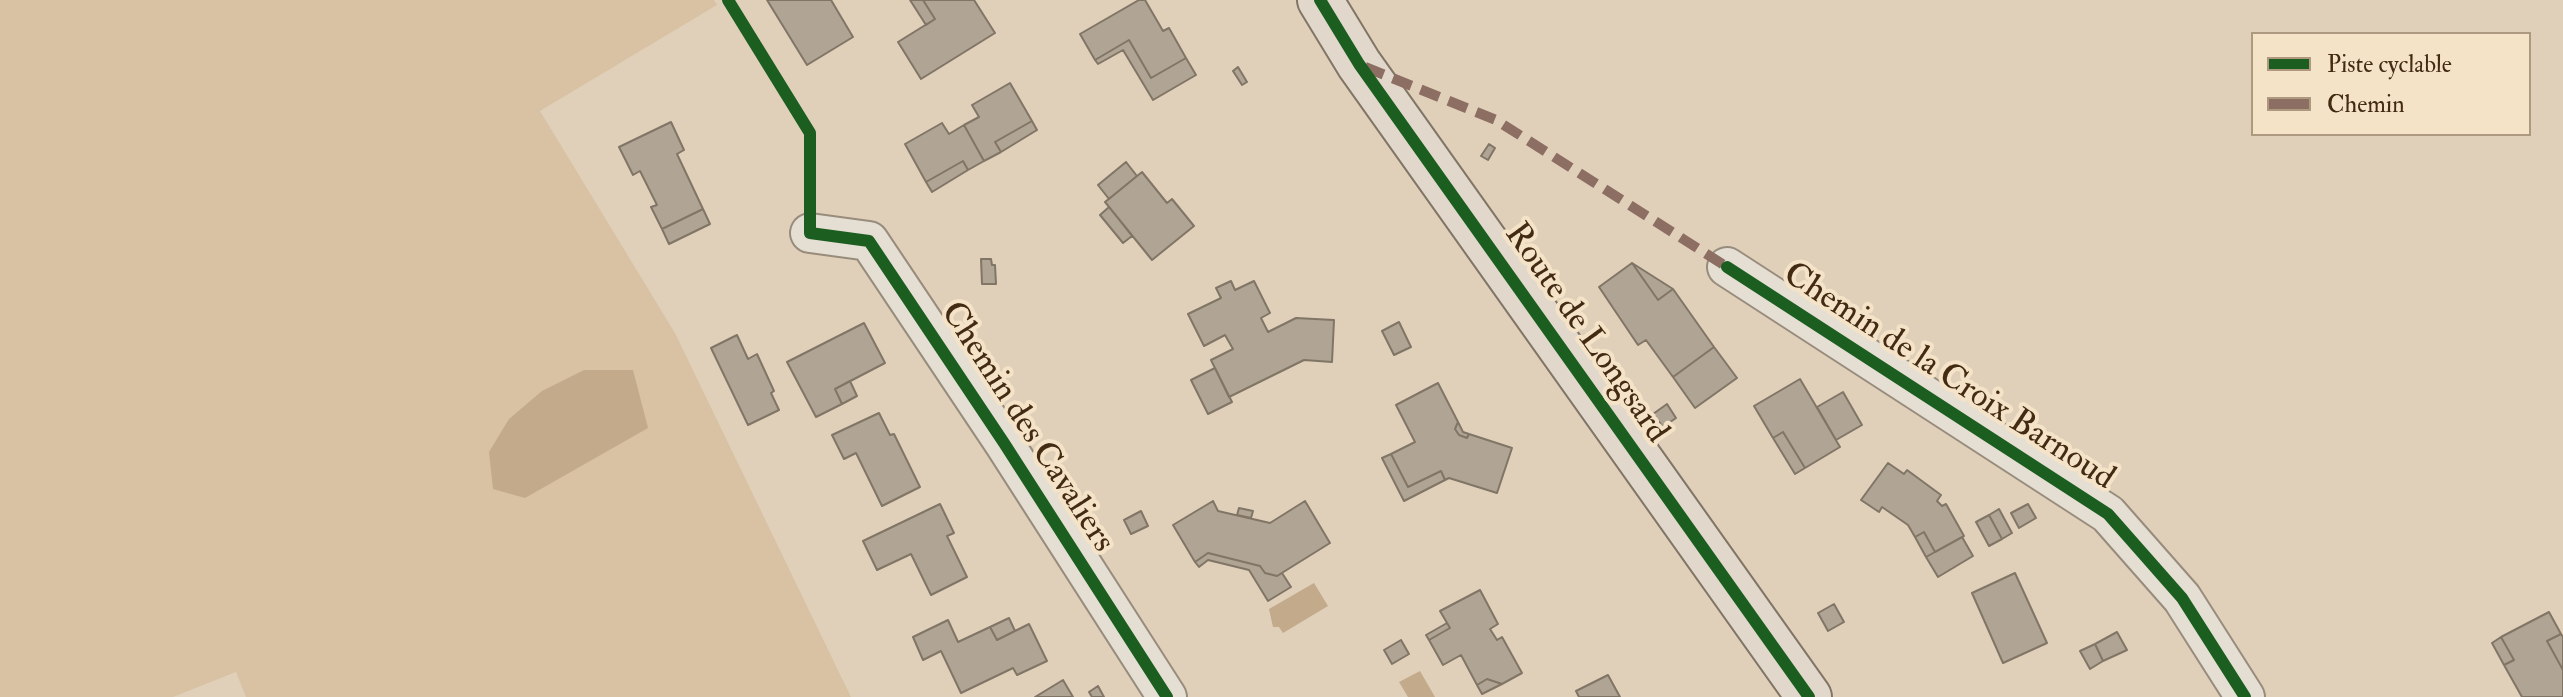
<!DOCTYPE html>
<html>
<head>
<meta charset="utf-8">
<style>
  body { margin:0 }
  #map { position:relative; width:2563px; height:697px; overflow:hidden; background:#e0d0ba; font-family:"IM FELL Double Pica",serif }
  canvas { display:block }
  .legend { position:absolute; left:2251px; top:32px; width:280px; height:104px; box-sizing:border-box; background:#f5e3c8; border:2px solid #ad9980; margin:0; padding:10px 14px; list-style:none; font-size:24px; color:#422a13 }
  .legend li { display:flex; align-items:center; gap:16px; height:40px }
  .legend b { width:40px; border:2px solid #ad9980 }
</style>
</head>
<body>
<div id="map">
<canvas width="2563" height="697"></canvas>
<ul class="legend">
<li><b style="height:10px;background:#1b5e20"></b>Piste cyclable</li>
<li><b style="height:10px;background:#8d6e63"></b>Chemin</li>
</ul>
</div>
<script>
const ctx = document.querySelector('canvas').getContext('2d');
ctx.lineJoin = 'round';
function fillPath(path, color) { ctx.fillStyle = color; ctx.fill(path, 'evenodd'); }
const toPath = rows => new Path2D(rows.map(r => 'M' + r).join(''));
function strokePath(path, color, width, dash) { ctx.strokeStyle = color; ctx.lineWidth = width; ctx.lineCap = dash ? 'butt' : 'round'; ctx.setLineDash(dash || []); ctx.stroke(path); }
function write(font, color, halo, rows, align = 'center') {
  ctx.font = font + ' "IM FELL Double Pica",serif'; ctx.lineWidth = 8; ctx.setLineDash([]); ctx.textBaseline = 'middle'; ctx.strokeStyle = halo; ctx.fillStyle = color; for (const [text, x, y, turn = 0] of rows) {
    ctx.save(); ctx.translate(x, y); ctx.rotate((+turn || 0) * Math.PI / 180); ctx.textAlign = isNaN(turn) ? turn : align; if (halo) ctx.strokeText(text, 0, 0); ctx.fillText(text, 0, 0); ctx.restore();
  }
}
fillPath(toPath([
  [0,0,714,0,717,5,540,111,675,333,851,697,246,697,236,672,173,697,0,697]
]), '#d8c2a3');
fillPath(toPath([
  [584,370,633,370,648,428,525,498,493,489,489,452,509,419,542,391],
  [1314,583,1328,606,1283,633,1279,627,1273,627,1269,609],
  [1420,671,1435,697,1408,697,1399,682]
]), '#c2aa8b');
const building = toPath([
  [767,0,831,0,853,37,807,65,767,0],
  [910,0,923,0,935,19,926,25,910,0],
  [923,0,974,0,995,33,921,79,898,42,935,19,923,0],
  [1139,0,1145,0,1163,31,1169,28,1186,58,1151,78,1129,40,1095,60,1080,34,1139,0],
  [1129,40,1151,78,1186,58,1196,75,1153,100,1123,50,1098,64,1095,60,1129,40],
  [1238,67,1247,82,1242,85,1233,71,1238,67],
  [1010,83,1032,121,995,142,1001,152,984,161,964,125,979,117,972,105,1010,83],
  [1032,121,1037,130,1001,152,995,142,1032,121],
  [671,122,684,150,677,154,703,209,662,229,651,207,657,205,640,171,633,175,619,147,671,122],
  [942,123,949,134,964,125,984,161,968,170,963,161,926,182,905,144,942,123],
  [1489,144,1495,148,1488,160,1481,156,1489,144],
  [963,161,968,170,932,192,926,182,963,161],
  [1126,162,1137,176,1109,199,1098,185,1126,162],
  [1142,172,1167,203,1172,199,1194,226,1152,260,1105,202,1142,172],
  [1109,207,1132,236,1123,243,1100,215,1109,207],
  [703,209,710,224,669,244,662,229,703,209],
  [981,259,991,259,992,265,995,265,996,284,982,284,981,259],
  [1632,263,1658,300,1673,289,1714,347,1673,377,1646,340,1638,345,1599,287,1632,263],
  [1632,263,1673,289,1658,300,1632,263],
  [1231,281,1235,290,1254,281,1270,313,1261,318,1268,332,1296,318,1334,320,1332,362,1304,360,1229,397,1211,360,1233,349,1225,335,1204,346,1188,314,1221,298,1216,288,1231,281],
  [1399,322,1411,347,1394,355,1382,331,1399,322],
  [864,323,885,363,835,389,842,404,816,417,787,362,864,323],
  [737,335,748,359,757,354,774,391,771,393,779,410,748,425,711,348,737,335],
  [1714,347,1737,378,1695,408,1673,377,1714,347],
  [1215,368,1232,402,1208,414,1191,380,1215,368],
  [1800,379,1840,447,1805,468,1783,432,1773,438,1754,406,1800,379],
  [850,381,857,396,842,404,835,389,850,381],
  [1438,383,1458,422,1455,429,1459,435,1467,438,1469,434,1512,448,1497,493,1449,478,1445,480,1441,471,1408,487,1391,454,1415,442,1396,405,1438,383],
  [1843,392,1862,425,1836,440,1817,407,1843,392],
  [1667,404,1676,418,1663,427,1653,414,1667,404],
  [879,413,890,435,894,434,920,487,882,506,856,453,844,459,832,435,879,413],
  [1458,422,1463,432,1469,434,1467,438,1459,435,1455,429,1458,422],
  [1783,432,1805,468,1795,474,1773,438,1783,432],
  [1391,454,1408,487,1441,471,1445,480,1404,501,1382,458,1391,454],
  [1888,463,1904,474,1907,470,1941,495,1937,501,1942,506,1946,504,1964,536,1935,552,1924,532,1915,537,1908,525,1882,507,1879,512,1861,500,1888,463],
  [1213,501,1218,511,1270,523,1305,501,1330,543,1277,576,1265,573,1260,566,1208,553,1195,562,1173,525,1213,501],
  [940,504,954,533,947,536,967,577,931,595,911,554,877,570,863,541,940,504],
  [2028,504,2036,518,2019,528,2011,513,2028,504],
  [1239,508,1253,511,1251,518,1237,515,1239,508],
  [1999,509,2012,533,2002,539,1989,515,1999,509],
  [1141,511,1148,526,1131,534,1124,520,1141,511],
  [1989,515,2002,539,1989,546,1976,522,1989,515],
  [1924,532,1935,552,1926,557,1915,537,1924,532],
  [1962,537,1973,556,1938,577,1926,557,1962,537],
  [1208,553,1260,566,1265,573,1277,576,1282,573,1291,587,1268,601,1249,570,1208,560,1199,567,1195,562,1208,553],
  [2015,573,2047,643,2003,663,1972,593,2015,573],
  [1480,590,1498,624,1490,629,1497,640,1502,637,1522,673,1502,684,1487,679,1477,685,1461,655,1443,665,1429,640,1450,628,1440,611,1480,590],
  [1834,604,1844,622,1828,631,1818,613,1834,604],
  [2549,612,2561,634,2547,641,2563,670,2563,697,2522,697,2504,665,2514,660,2501,637,2549,612],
  [1009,618,1015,631,997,640,990,627,1009,618],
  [948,620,958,642,990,627,997,640,1029,624,1047,661,1017,675,1013,668,961,693,941,651,923,660,913,637,948,620],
  [1447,623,1450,628,1429,640,1426,635,1447,623],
  [2117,632,2127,650,2103,661,2095,644,2117,632],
  [2561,634,2563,637,2563,670,2547,641,2561,634],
  [2501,637,2514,660,2504,665,2492,643,2501,637],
  [1401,640,1409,654,1392,664,1384,650,1401,640],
  [2095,644,2103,661,2090,669,2080,651,2095,644],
  [1608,675,1620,697,1579,697,1576,691,1608,675],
  [1487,679,1502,684,1482,694,1477,685,1487,679],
  [1063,680,1073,697,1035,697,1063,680],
  [1098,686,1104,697,1092,697,1089,692,1098,686]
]);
fillPath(building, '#b0a494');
strokePath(building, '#817566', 2);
const minor = toPath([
  [810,233,869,241,1004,443,1167,697],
  [1727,267,2108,514,2182,598,2245,697]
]);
const major = toPath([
  [1320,0,1359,64,1809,697]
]);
strokePath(minor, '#988c7c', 42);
strokePath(major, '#817566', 48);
strokePath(minor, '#e5ded3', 38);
strokePath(major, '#e1d8cb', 44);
strokePath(toPath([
  [1365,67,1496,120,1727,267]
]), '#8d6e63', 10, [20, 10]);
strokePath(toPath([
  [728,0,810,133,810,233,869,241,1004,443,1167,697],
  [1320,0,1359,64,1809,697],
  [1727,267,2108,514,2182,598,2245,697]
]), '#1b5e20', 12);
write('34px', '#422a13', '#f5e3c8', [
  ["Route de Longsard",1585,334,55],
  ["Chemin de la Croix Barnoud",1948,378,33],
  ["Chemin des Cavaliers",1026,428,57]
]);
</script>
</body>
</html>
